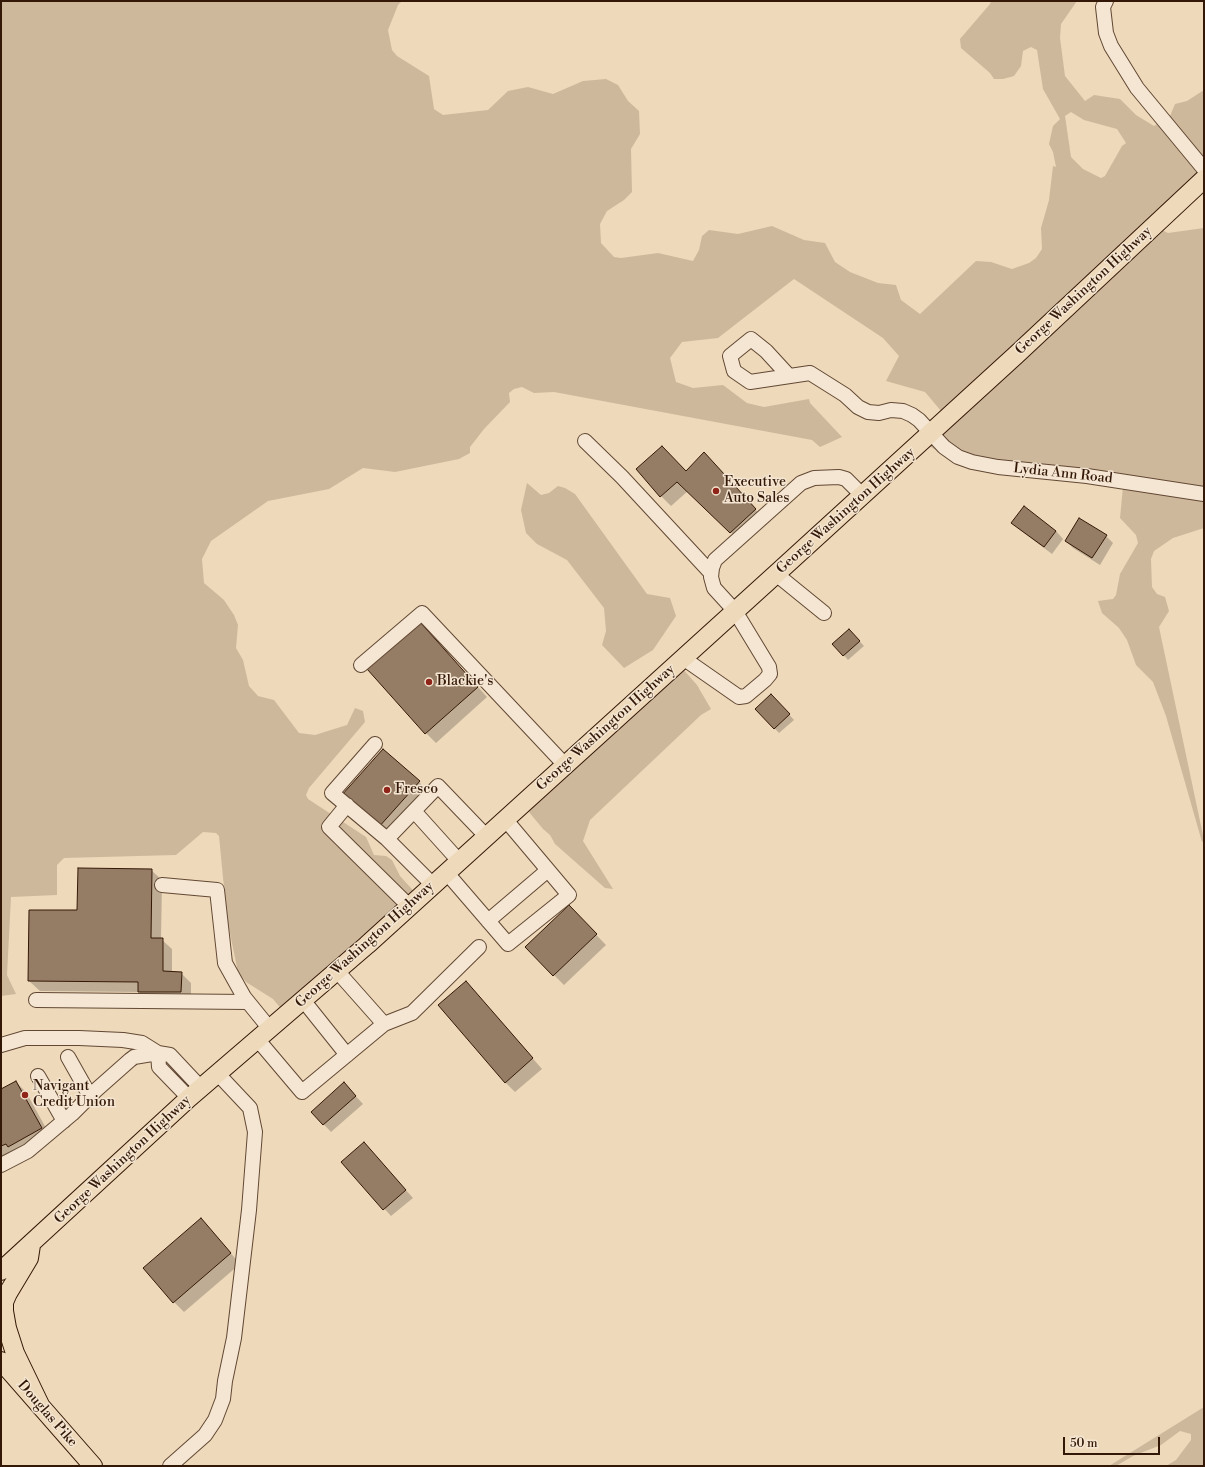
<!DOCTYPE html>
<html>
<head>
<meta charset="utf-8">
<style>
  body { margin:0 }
  #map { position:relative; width:1205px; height:1467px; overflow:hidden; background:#eed9ba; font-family:"Libre Bodoni",serif }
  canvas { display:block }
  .frame { position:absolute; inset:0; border:2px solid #341807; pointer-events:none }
  .scale { position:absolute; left:1063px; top:1437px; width:97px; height:18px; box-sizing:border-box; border:2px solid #341807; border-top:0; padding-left:5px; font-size:12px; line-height:14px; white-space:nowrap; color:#341807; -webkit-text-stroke:3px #f4e6d2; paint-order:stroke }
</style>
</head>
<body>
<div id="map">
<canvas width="1205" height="1467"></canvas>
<div class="frame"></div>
<div class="scale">50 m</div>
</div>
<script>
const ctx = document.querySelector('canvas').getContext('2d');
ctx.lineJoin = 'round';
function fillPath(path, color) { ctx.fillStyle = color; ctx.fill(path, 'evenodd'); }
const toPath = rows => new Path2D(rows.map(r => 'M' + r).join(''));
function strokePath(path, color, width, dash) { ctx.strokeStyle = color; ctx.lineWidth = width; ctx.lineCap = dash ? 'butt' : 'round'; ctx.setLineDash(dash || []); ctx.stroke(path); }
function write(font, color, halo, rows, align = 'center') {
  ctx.font = font + ' "Libre Bodoni",serif'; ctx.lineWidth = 3; ctx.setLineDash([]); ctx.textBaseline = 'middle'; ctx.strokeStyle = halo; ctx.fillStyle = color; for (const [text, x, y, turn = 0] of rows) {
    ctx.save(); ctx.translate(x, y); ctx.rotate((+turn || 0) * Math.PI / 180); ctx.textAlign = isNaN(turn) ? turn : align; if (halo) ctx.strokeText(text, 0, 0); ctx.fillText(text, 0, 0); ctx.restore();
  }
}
fillPath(toPath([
  [1,1,402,1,398,5,388,30,392,50,397,56,429,76,434,109,443,115,488,110,508,91,528,87,553,94,583,81,606,79,618,85,628,101,639,111,640,134,631,149,632,192,624,200,607,211,600,224,601,243,614,257,621,258,658,253,693,261,699,250,702,236,709,230,738,234,772,226,804,240,825,243,835,262,850,272,878,283,896,285,901,300,920,314,976,261,991,262,1012,269,1029,263,1036,258,1042,249,1041,228,1049,200,1053,166,1056,167,1053,152,1049,144,1053,126,1060,119,1043,89,1037,50,1031,47,1023,51,1021,66,1014,76,1003,79,994,79,990,73,961,48,960,39,990,4,991,1,1077,1,1061,24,1060,38,1065,76,1085,101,1094,95,1120,99,1136,115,1154,126,1170,116,1175,104,1187,101,1204,90,1204,182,1162,230,1168,233,1204,228,1204,528,1173,538,1154,551,1151,559,1152,587,1157,594,1165,597,1169,611,1159,627,1204,840,1202,842,1166,716,1153,682,1136,665,1127,640,1119,628,1102,613,1098,601,1113,599,1116,595,1120,574,1138,543,1136,535,1120,518,1123,487,958,463,929,446,947,418,925,392,886,381,899,356,883,338,794,279,718,338,682,342,670,358,676,382,693,388,723,385,747,403,764,407,809,399,810,403,842,437,820,447,812,440,554,392,534,393,522,387,514,389,509,393,510,402,484,429,470,447,470,453,459,459,395,472,363,468,329,489,268,501,211,541,202,559,204,583,224,600,234,615,238,625,236,648,243,660,249,686,258,696,274,700,299,733,315,735,347,725,355,708,363,711,365,722,309,788,306,795,308,799,366,837,374,855,386,856,392,860,400,876,420,898,288,1017,273,999,246,982,238,972,227,919,219,836,216,833,203,832,176,855,64,858,57,865,57,895,11,897,7,975,16,994,1,996],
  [1071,112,1084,120,1117,129,1126,143,1122,146,1105,176,1101,178,1083,169,1071,157,1065,116],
  [527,483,541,495,549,493,558,486,565,488,575,494,647,594,670,598,676,616,653,650,624,668,602,645,606,631,604,608,567,560,537,544,526,533,521,510],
  [681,667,697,685,711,709,701,715,590,820,583,841,613,889,605,888,555,844,550,835,543,829,524,806],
  [1204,1407,1204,1466,1166,1466,1176,1460,1191,1440,1191,1434,1180,1431,1161,1445,1133,1456,1116,1466,1109,1466]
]), '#ceb89c');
fillPath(toPath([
  [714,464,765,520,741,542,688,491,671,506,661,496,686,472],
  [1013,522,1056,531,1063,539,1052,554,1020,530],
  [1106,536,1113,543,1100,565,1073,548,1066,541],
  [430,633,487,697,436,743,426,733],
  [854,635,864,646,848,660,834,644],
  [776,700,794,720,779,733,756,709],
  [419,782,429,792,389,837,353,806],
  [151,870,162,880,161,939,172,949,172,972,181,973,191,983,191,1002,149,1001,139,992,40,991,29,981,78,911],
  [579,917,606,945,564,985,554,975],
  [466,982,542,1069,515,1092,505,1082],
  [16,1082,26,1092,52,1139,1,1162,1,1090],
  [351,1091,363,1104,331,1132,312,1112],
  [371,1151,413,1198,391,1216,342,1162],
  [211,1230,240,1264,184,1312,174,1302]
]), '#0003');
const building = toPath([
  [662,446,686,471,704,452,756,509,730,533,677,482,660,497,636,469,662,446],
  [1024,506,1056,531,1044,547,1011,523,1024,506],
  [1079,518,1107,535,1092,558,1065,541,1079,518],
  [420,622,478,687,425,734,367,669,420,622],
  [849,629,860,641,843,656,832,644,849,629],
  [771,694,790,714,774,729,755,709,771,694],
  [383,749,420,781,378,828,341,796,383,749],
  [78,868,152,869,151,938,163,938,163,971,182,972,181,992,138,992,138,982,28,981,29,910,77,910,78,868],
  [569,905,597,934,553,976,525,947,569,905],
  [466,981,533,1058,505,1083,438,1005,466,981],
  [16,1081,42,1128,8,1147,6,1144,1,1146,1,1089,16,1081],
  [344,1082,356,1096,323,1125,311,1112,344,1082],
  [364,1142,406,1190,383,1210,341,1162,364,1142],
  [201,1218,231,1253,173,1303,143,1268,201,1218]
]);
fillPath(building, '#957c64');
strokePath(building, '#341807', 1);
const minor = toPath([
  [1106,1,1103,7,1106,33,1111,46,1137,88,1204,169],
  [789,376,766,351,751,339,730,356,734,371,750,382,810,373,845,395,858,407,868,412,879,413,891,410,903,411,912,415,919,420,944,447,958,457,972,462,998,467,1087,476,1204,494],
  [585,441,622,477,711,573],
  [776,574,824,613],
  [683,658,739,697,746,696,765,680,770,674,769,667,735,611,714,588,711,577,712,568,715,560,801,483,814,478,839,477,846,479,863,496],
  [361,665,422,613,565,765],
  [375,744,332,793,387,839,438,786,486,836],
  [347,805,329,827,409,906],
  [414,811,459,861],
  [387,839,433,885],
  [446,872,508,944,569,895,505,819],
  [162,885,217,890,225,963,244,997,270,1029],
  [488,921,548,870],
  [337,971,384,1024],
  [36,1000,248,1002],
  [303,1000,347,1055],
  [258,1040,302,1092,384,1024,412,1013,479,947],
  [1,1045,25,1038,79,1038,123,1040,142,1043,158,1053],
  [68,1057,90,1096],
  [38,1076,64,1121],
  [189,1098,159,1067,158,1053,170,1055,201,1088],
  [1,1165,28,1151,72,1114,95,1091,130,1060,134,1057,158,1053],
  [170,1466,205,1435,215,1420,223,1399,225,1381,234,1338,249,1210,255,1132,250,1108,218,1074]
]);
const major = toPath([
  [31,1245,29,1258,8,1293,4,1302,4,1311,7,1328,15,1353,41,1407],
  [1,1271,189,1098,367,945,776,574,1016,355,1204,179],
  [1,1361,93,1466]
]);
strokePath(minor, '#624834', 16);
strokePath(major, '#341807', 20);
strokePath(minor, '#f4e6d2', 14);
strokePath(major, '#eed9ba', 18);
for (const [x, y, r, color] of [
  [716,491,4,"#8f2418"],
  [429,682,4,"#8f2418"],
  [387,790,4,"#8f2418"],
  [25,1095,4,"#8f2418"]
]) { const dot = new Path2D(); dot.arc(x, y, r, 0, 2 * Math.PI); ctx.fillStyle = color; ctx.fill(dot); strokePath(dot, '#f4e6d2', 1.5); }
write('14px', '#341807', '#f4e6d2', [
  ["George Washington Highway",1084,291,-43],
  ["Lydia Ann Road",1063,474,6],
  ["George Washington Highway",846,511,-42],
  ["George Washington Highway",606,728,-42],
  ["George Washington Highway",365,945,-42],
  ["George Washington Highway",123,1160,-43],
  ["Douglas Pike",47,1414,49]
]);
write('14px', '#341807', '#f4e6d2', [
  ["Executive",724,483],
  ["Auto Sales",724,499],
  ["Blackie's",437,682],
  ["Fresco",395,790],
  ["Navigant",33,1087],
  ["Credit Union",33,1103]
], 'left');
</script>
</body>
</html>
